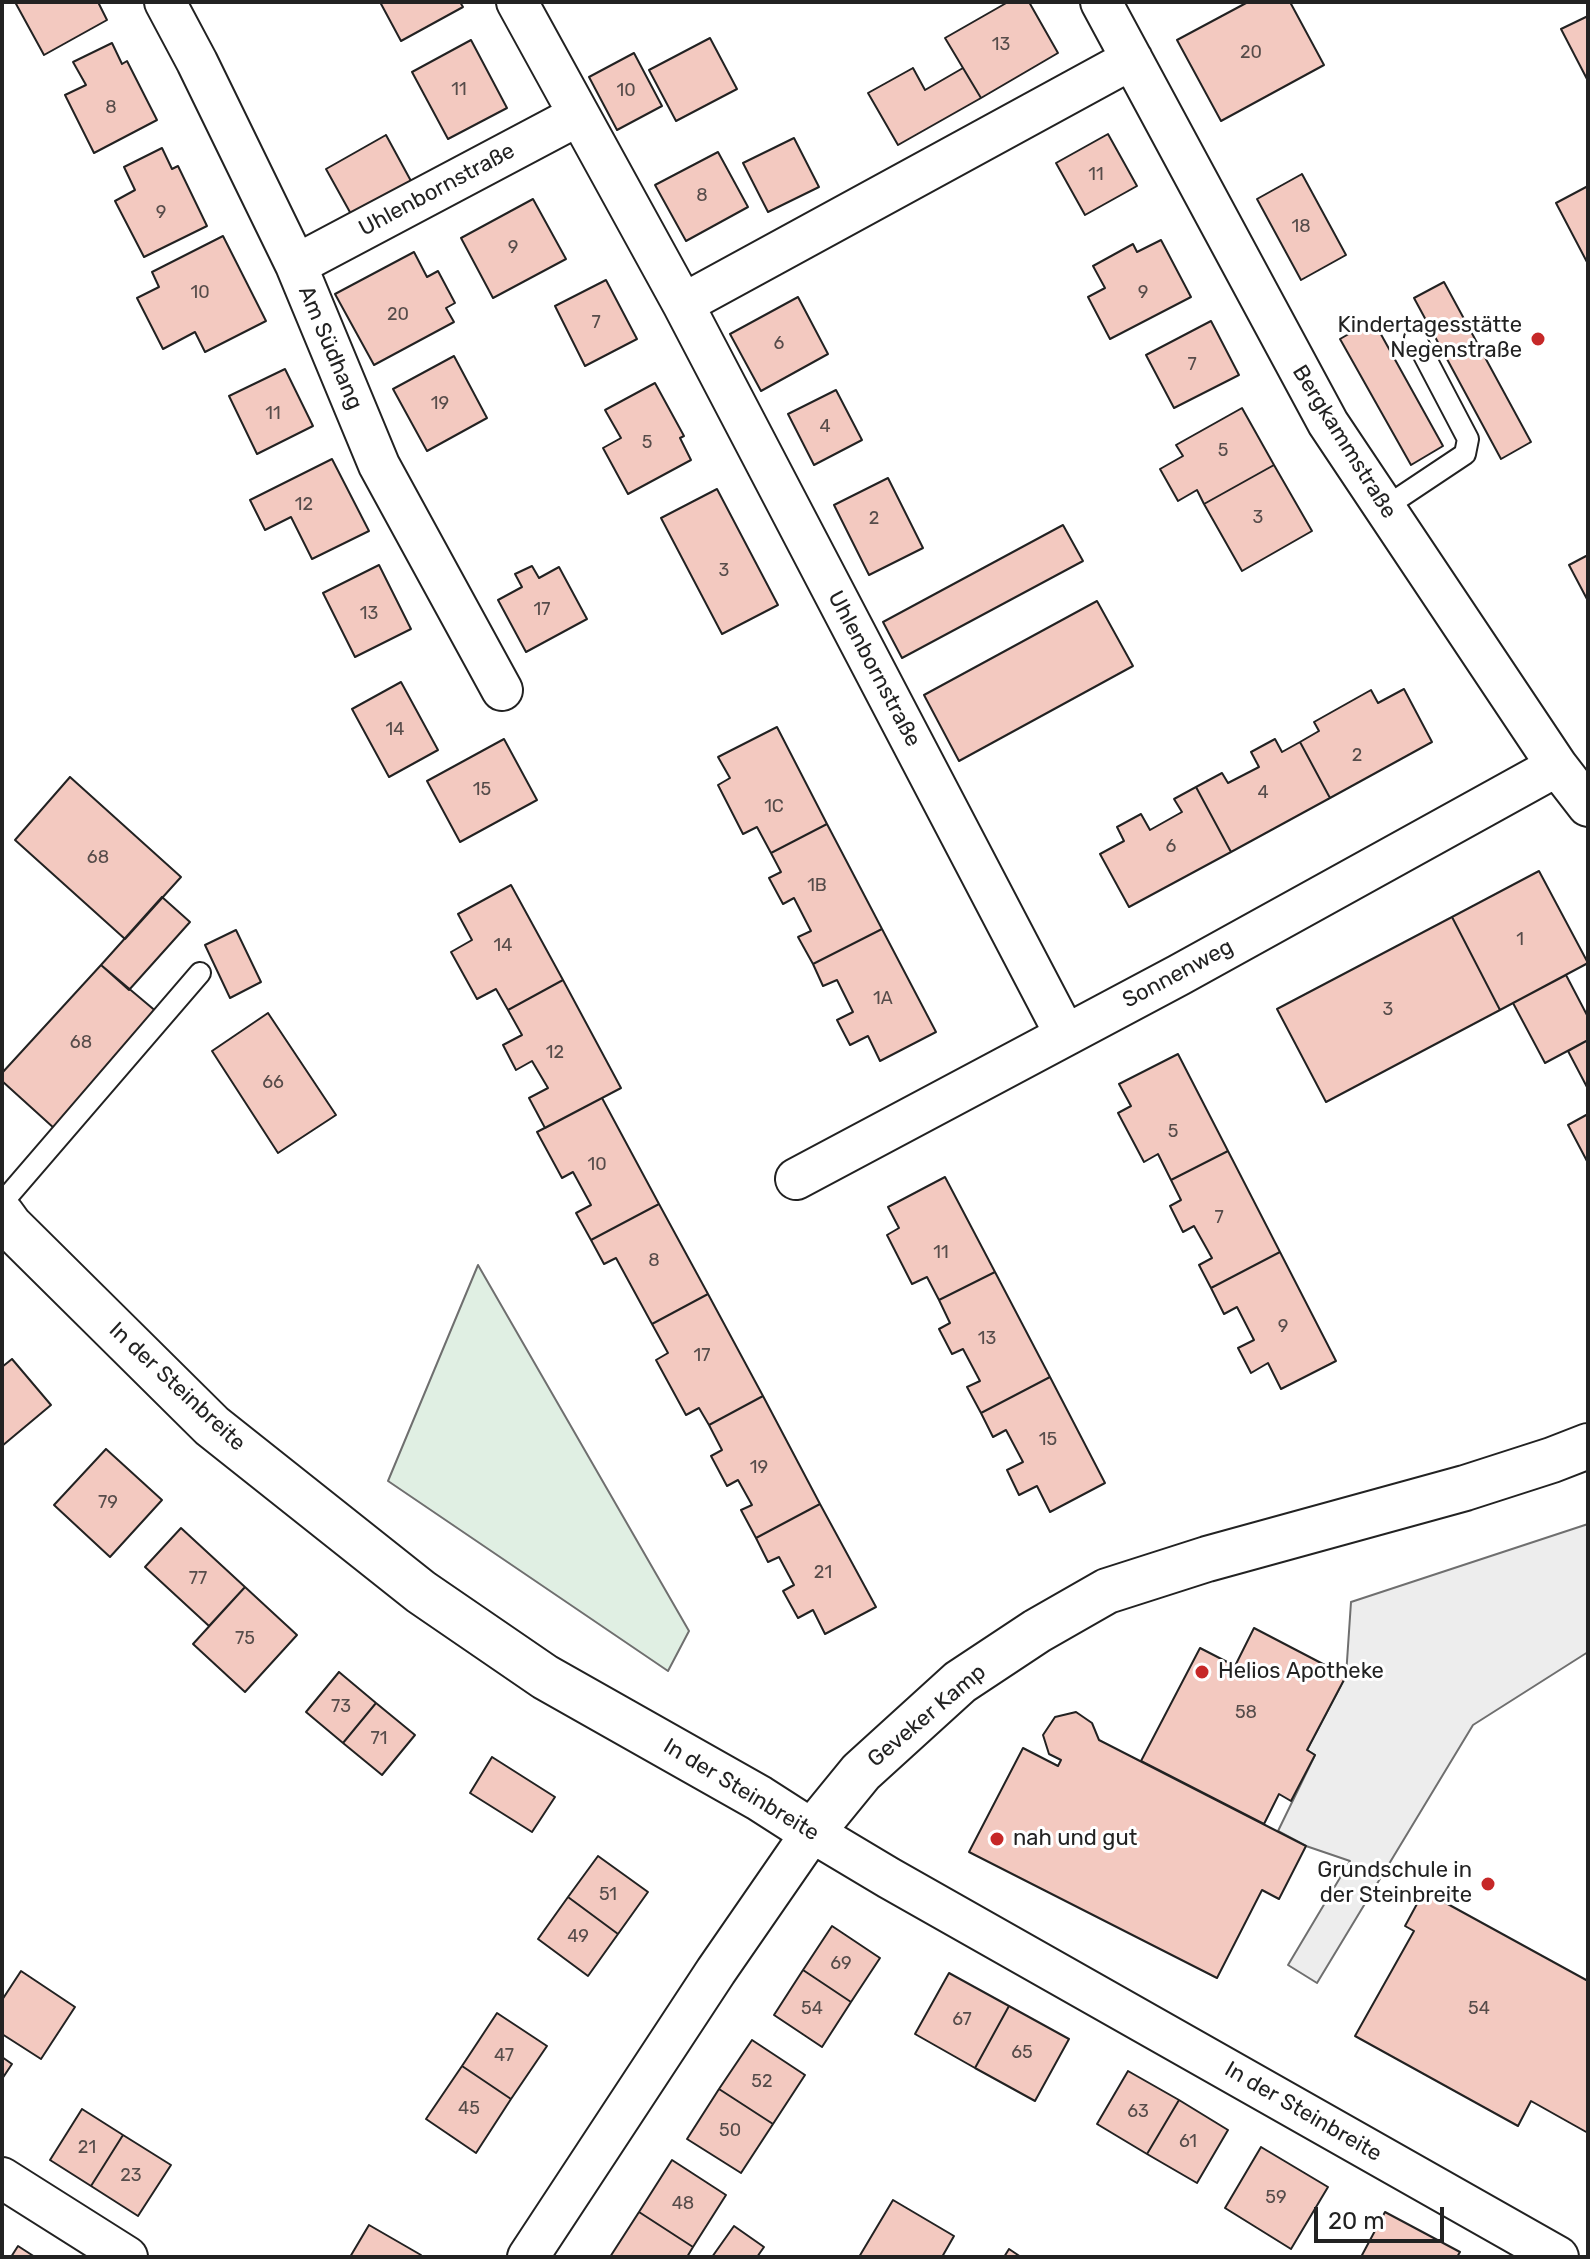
<!DOCTYPE html>
<html>
<head>
<meta charset="utf-8">
<style>
  body { margin:0 }
  #map { position:relative; width:1590px; height:2259px; overflow:hidden; background:#fff; font-family:Rubik,sans-serif }
  canvas { display:block }
  .frame { position:absolute; inset:0; border:4px solid #222; pointer-events:none }
  .scale { position:absolute; left:1314px; top:2207px; width:130px; height:36px; box-sizing:border-box; border:4px solid #222; border-top:0; padding-left:10px; font-size:24px; line-height:28px; white-space:nowrap; color:#222; -webkit-text-stroke:6px #fff; paint-order:stroke }
</style>
</head>
<body>
<div id="map">
<canvas width="1590" height="2259"></canvas>
<div class="frame"></div>
<div class="scale">20 m</div>
</div>
<script>
const ctx = document.querySelector('canvas').getContext('2d');
ctx.lineJoin = 'round';
function fillPath(path, color) { ctx.fillStyle = color; ctx.fill(path, 'evenodd'); }
const toPath = rows => new Path2D(rows.map(r => 'M' + r).join(''));
function strokePath(path, color, width, dash) { ctx.strokeStyle = color; ctx.lineWidth = width; ctx.lineCap = dash ? 'butt' : 'round'; ctx.setLineDash(dash || []); ctx.stroke(path); }
function write(font, color, halo, rows, align = 'center') {
  ctx.font = font + ' Rubik,sans-serif'; ctx.lineWidth = 6; ctx.setLineDash([]); ctx.textBaseline = 'middle'; ctx.strokeStyle = halo; ctx.fillStyle = color; for (const [text, x, y, turn = 0] of rows) {
    ctx.save(); ctx.translate(x, y); ctx.rotate((+turn || 0) * Math.PI / 180); ctx.textAlign = isNaN(turn) ? turn : align; if (halo) ctx.strokeText(text, 0, 0); ctx.fillText(text, 0, 0); ctx.restore();
  }
}
const green = toPath([
  [478,1265,689,1631,668,1671,388,1481,478,1265]
]);
fillPath(green, '#e0efe3');
strokePath(green, '#6f6f6f', 2);
const parking = toPath([
  [1588,1524,1588,1652,1473,1725,1317,1983,1288,1965,1350,1861,1306,1846,1278,1831,1315,1755,1307,1750,1346,1676,1351,1602,1588,1524]
]);
fillPath(parking, '#ededed');
strokePath(parking, '#6f6f6f', 2);
const building = toPath([
  [15,2,98,2,107,20,44,55,15,2],
  [380,2,460,2,463,7,401,41,380,2],
  [1008,2,1029,2,1058,53,981,98,945,38,1008,2],
  [1248,2,1290,2,1324,65,1221,121,1177,40,1248,2],
  [1588,16,1588,81,1561,29,1588,16],
  [710,38,737,89,676,121,649,70,710,38],
  [471,40,507,108,448,139,412,72,471,40],
  [112,43,122,64,127,61,157,120,94,153,65,95,86,85,73,62,112,43],
  [634,53,662,106,617,130,589,77,634,53],
  [913,68,925,90,963,68,981,98,898,145,868,93,913,68],
  [1108,134,1137,186,1085,215,1056,163,1108,134],
  [386,135,411,181,351,214,326,169,386,135],
  [794,138,819,187,768,212,743,163,794,138],
  [162,148,172,169,178,166,207,226,144,257,115,201,135,190,124,167,162,148],
  [718,152,748,207,686,241,655,185,718,152],
  [1302,174,1346,255,1301,280,1257,199,1302,174],
  [1588,186,1588,264,1556,203,1588,186],
  [533,199,566,259,493,298,461,238,533,199],
  [223,236,266,321,205,352,195,332,163,349,137,298,159,287,152,272,223,236],
  [1161,240,1191,297,1110,339,1088,297,1105,288,1093,266,1133,244,1137,252,1161,240],
  [414,252,427,277,438,271,455,303,446,308,454,322,374,365,335,294,414,252],
  [606,280,637,339,585,366,555,306,606,280],
  [1444,282,1531,442,1501,459,1414,298,1444,282],
  [798,297,828,354,761,391,730,334,798,297],
  [1373,320,1443,446,1411,465,1340,339,1373,320],
  [1211,321,1239,375,1174,408,1146,355,1211,321],
  [454,356,487,418,427,451,393,389,454,356],
  [285,369,313,426,257,454,229,396,285,369],
  [655,383,684,436,680,438,691,460,628,494,603,448,621,438,605,410,655,383],
  [836,390,862,440,814,465,788,414,836,390],
  [1242,408,1274,465,1204,504,1197,490,1178,501,1160,469,1183,456,1176,445,1242,408],
  [332,459,369,531,312,559,291,517,265,530,250,500,332,459],
  [1274,465,1312,531,1242,571,1204,504,1274,465],
  [888,478,923,548,869,575,834,505,888,478],
  [717,489,778,605,722,634,661,518,717,489],
  [1063,525,1083,561,902,658,883,622,1063,525],
  [1588,555,1588,601,1569,565,1588,555],
  [379,565,411,629,355,657,323,593,379,565],
  [532,566,539,578,559,567,587,619,526,652,498,600,522,587,515,574,532,566],
  [1097,601,1133,666,959,761,924,695,1097,601],
  [401,682,438,750,389,777,352,709,401,682],
  [1404,689,1432,742,1330,798,1300,742,1319,731,1314,722,1371,690,1378,703,1404,689],
  [777,727,827,824,771,853,757,827,743,834,718,785,730,778,718,757,777,727],
  [504,739,537,800,460,842,427,781,504,739],
  [1275,739,1282,752,1300,742,1330,798,1231,852,1196,787,1222,773,1228,783,1259,767,1251,752,1275,739],
  [70,777,181,877,125,939,15,840,70,777],
  [1196,787,1231,852,1129,907,1100,854,1124,841,1117,827,1141,814,1150,830,1182,812,1174,799,1196,787],
  [827,824,882,929,813,964,798,937,811,931,794,898,783,904,769,878,781,872,771,853,827,824],
  [1539,871,1588,963,1500,1010,1452,917,1539,871],
  [511,885,563,980,508,1010,496,989,477,999,451,952,472,940,458,914,511,885],
  [162,897,190,922,129,990,101,965,162,897],
  [1452,917,1500,1010,1326,1102,1277,1009,1452,917],
  [882,929,936,1032,880,1061,868,1036,850,1045,837,1020,853,1012,837,980,823,986,813,964,882,929],
  [236,930,261,982,230,998,205,945,236,930],
  [101,965,158,1013,55,1129,2,1081,2,1073,101,965],
  [1566,975,1588,1017,1588,1040,1545,1063,1513,1003,1566,975],
  [563,980,621,1088,545,1128,529,1098,548,1088,532,1061,516,1070,503,1045,522,1035,508,1010,563,980],
  [268,1013,336,1115,278,1153,212,1051,268,1013],
  [1588,1040,1588,1089,1568,1051,1588,1040],
  [1178,1054,1228,1151,1171,1180,1158,1154,1144,1162,1118,1113,1131,1106,1119,1084,1178,1054],
  [602,1098,659,1204,591,1240,576,1213,591,1205,573,1172,562,1178,537,1132,602,1098],
  [1588,1114,1588,1163,1568,1125,1588,1114],
  [1228,1151,1280,1252,1211,1288,1199,1265,1212,1258,1194,1226,1183,1232,1170,1206,1181,1200,1171,1180,1228,1151],
  [945,1177,995,1272,939,1300,927,1277,912,1284,887,1235,899,1228,888,1207,945,1177],
  [659,1204,708,1294,652,1324,616,1258,604,1264,591,1240,659,1204],
  [1280,1252,1336,1361,1281,1389,1268,1363,1251,1373,1238,1348,1254,1340,1237,1307,1224,1314,1211,1288,1280,1252],
  [995,1272,1050,1377,981,1413,967,1387,980,1381,963,1349,952,1354,939,1329,950,1323,939,1300,995,1272],
  [708,1294,763,1396,709,1425,699,1408,686,1415,656,1360,668,1353,652,1324,708,1294],
  [12,1359,51,1405,2,1446,2,1367,12,1359],
  [1050,1377,1105,1483,1050,1512,1037,1486,1019,1495,1007,1470,1023,1462,1006,1430,993,1437,981,1413,1050,1377],
  [763,1396,820,1504,756,1538,741,1510,752,1505,738,1480,727,1486,711,1456,722,1450,709,1425,763,1396],
  [106,1449,162,1500,110,1557,54,1505,106,1449],
  [820,1504,876,1607,825,1634,813,1610,798,1618,783,1591,794,1585,779,1557,768,1562,756,1538,820,1504],
  [181,1528,245,1587,209,1626,145,1567,181,1528],
  [245,1587,297,1635,245,1692,193,1644,245,1587],
  [1254,1628,1346,1676,1307,1750,1315,1755,1291,1801,1279,1794,1264,1824,1141,1761,1200,1648,1235,1666,1254,1628],
  [339,1672,376,1703,343,1743,306,1712,339,1672],
  [376,1703,415,1735,382,1775,343,1743,376,1703],
  [1076,1712,1092,1723,1099,1740,1306,1846,1279,1899,1262,1890,1217,1978,969,1852,1023,1748,1058,1766,1061,1760,1049,1754,1043,1735,1055,1717,1076,1712],
  [492,1757,555,1797,532,1832,470,1793,492,1757],
  [598,1856,648,1892,618,1934,568,1897,598,1856],
  [1424,1891,1588,1981,1588,2133,1531,2101,1518,2126,1355,2036,1414,1931,1405,1926,1424,1891],
  [568,1897,618,1934,588,1976,538,1939,568,1897],
  [832,1926,880,1958,851,2002,803,1970,832,1926],
  [803,1970,851,2002,822,2047,774,2015,803,1970],
  [21,1971,75,2007,41,2059,2,2034,2,2000,21,1971],
  [949,1973,1009,2006,975,2068,915,2034,949,1973],
  [1009,2006,1069,2039,1035,2101,975,2068,1009,2006],
  [497,2013,547,2046,511,2099,462,2066,497,2013],
  [752,2040,805,2075,773,2124,719,2089,752,2040],
  [2,2057,12,2064,2,2079,2,2057],
  [462,2066,511,2099,476,2153,426,2119,462,2066],
  [1128,2071,1179,2100,1147,2154,1097,2124,1128,2071],
  [719,2089,773,2124,741,2173,687,2139,719,2089],
  [1179,2100,1228,2130,1197,2183,1147,2154,1179,2100],
  [82,2109,123,2135,91,2186,50,2160,82,2109],
  [123,2135,171,2165,138,2216,91,2186,123,2135],
  [1261,2147,1328,2187,1291,2249,1225,2208,1261,2147],
  [672,2160,726,2195,693,2247,639,2212,672,2160],
  [893,2200,954,2236,942,2257,859,2257,893,2200],
  [639,2212,693,2247,687,2257,610,2257,639,2212],
  [1385,2212,1460,2252,1457,2257,1361,2257,1385,2212],
  [369,2225,421,2255,420,2257,350,2257,369,2225],
  [734,2226,764,2247,757,2257,712,2257,734,2226],
  [18,2246,35,2257,11,2257,18,2246],
  [1009,2249,1021,2257,1004,2257,1009,2249]
]);
fillPath(building, '#f3c9c0');
strokePath(building, '#222', 2);
const service = toPath([
  [1384,508,1465,454,1468,439,1415,338],
  [2,1203,200,973]
]);
const minor = toPath([
  [165,2,197,62,296,265,379,465,502,690],
  [517,2,683,304,1065,1034],
  [1101,2,1328,423,1557,766,1588,806],
  [296,265,579,115],
  [683,304,1132,59],
  [796,1179,1179,975,1557,766],
  [2,2178,127,2257],
  [528,2257,716,1971,812,1832,889,1878,1558,2257]
]);
const tertiary = toPath([
  [2,1215,10,1226,212,1426,421,1592,545,1677,759,1798,812,1832,861,1772,960,1682,1037,1631,1107,1591,1207,1559,1465,1488,1552,1460,1588,1446]
]);
strokePath(service, '#222', 24);
strokePath(minor, '#222', 44);
strokePath(tertiary, '#222', 48);
strokePath(service, '#fff', 20);
strokePath(minor, '#fff', 40);
strokePath(tertiary, '#fff', 44);
for (const [x, y, r, color] of [
  [1538,339,8,"#c62828"],
  [1202,1672,8,"#c62828"],
  [997,1839,8,"#c62828"],
  [1488,1884,8,"#c62828"]
]) { const dot = new Path2D(); dot.arc(x, y, r, 0, 2 * Math.PI); ctx.fillStyle = color; ctx.fill(dot); strokePath(dot, '#fff', 3); }
write('18px', '#564c4a', null, [
  ["13",1001,45],
  ["20",1251,53],
  ["11",459,90],
  ["10",626,91],
  ["8",111,108],
  ["11",1096,175],
  ["8",702,196],
  ["9",161,213],
  ["18",1301,227],
  ["9",513,248],
  ["10",200,293],
  ["9",1143,293],
  ["20",398,315],
  ["7",596,323],
  ["6",779,344],
  ["7",1192,365],
  ["19",440,404],
  ["11",273,414],
  ["4",825,427],
  ["5",647,443],
  ["5",1223,451],
  ["12",304,505],
  ["3",1258,518],
  ["2",874,519],
  ["3",724,571],
  ["17",542,610],
  ["13",369,614],
  ["14",395,730],
  ["2",1357,756],
  ["15",482,790],
  ["4",1263,793],
  ["1C",774,807],
  ["6",1171,847],
  ["68",98,858],
  ["1B",817,886],
  ["1",1520,940],
  ["14",503,946],
  ["1A",883,999],
  ["3",1388,1010],
  ["68",81,1043],
  ["12",555,1053],
  ["66",273,1083],
  ["5",1173,1132],
  ["10",597,1165],
  ["7",1219,1218],
  ["11",941,1253],
  ["8",654,1261],
  ["9",1283,1327],
  ["13",987,1339],
  ["17",702,1356],
  ["15",1048,1440],
  ["19",759,1468],
  ["79",108,1503],
  ["21",823,1573],
  ["77",198,1579],
  ["75",245,1639],
  ["73",341,1707],
  ["58",1246,1713],
  ["71",379,1739],
  ["51",608,1895],
  ["49",578,1937],
  ["69",841,1964],
  ["54",812,2009],
  ["54",1479,2009],
  ["67",962,2020],
  ["65",1022,2053],
  ["47",504,2056],
  ["52",762,2082],
  ["45",469,2109],
  ["63",1138,2112],
  ["50",730,2131],
  ["61",1188,2142],
  ["21",87,2148],
  ["23",131,2176],
  ["59",1276,2198],
  ["48",683,2204]
]);
write('22px', '#222', '#fff', [
  ["Uhlenbornstraße",437,190,-28],
  ["Am Südhang",330,348,67],
  ["Bergkammstraße",1344,442,58],
  ["Uhlenbornstraße",874,669,62],
  ["Sonnenweg",1178,974,-28],
  ["In der Steinbreite",177,1387,43],
  ["Geveker Kamp",927,1716,-40],
  ["In der Steinbreite",741,1790,31],
  ["In der Steinbreite",1303,2112,30]
]);
write('22px', '#222', '#fff', [
  ["Kindertagesstätte",1522,326],
  ["Negenstraße",1522,351],
  ["Helios Apotheke",1218,1672,"left"],
  ["nah und gut",1013,1839,"left"],
  ["Grundschule in",1472,1871],
  ["der Steinbreite",1472,1896]
], 'right');
</script>
</body>
</html>
